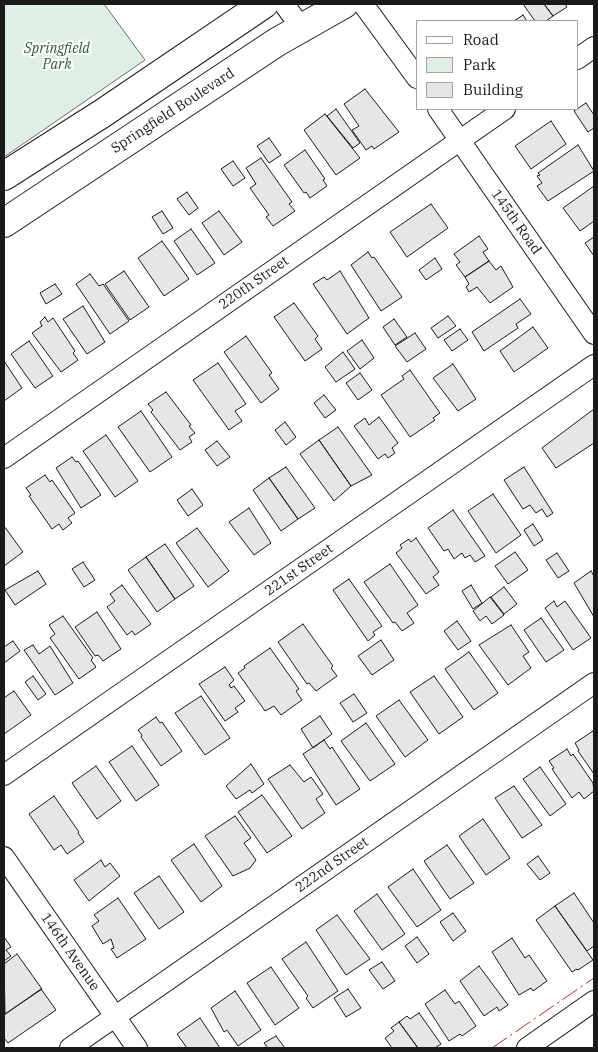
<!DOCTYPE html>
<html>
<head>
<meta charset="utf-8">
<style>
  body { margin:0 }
  #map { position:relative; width:598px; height:1052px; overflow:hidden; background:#fff; font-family:"IBM Plex Serif",serif }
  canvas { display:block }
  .frame { position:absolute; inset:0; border:5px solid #1a1a1a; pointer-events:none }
  .legend { position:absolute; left:416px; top:20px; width:162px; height:90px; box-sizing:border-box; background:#fff; border:1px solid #a3a3a3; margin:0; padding:6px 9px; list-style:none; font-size:15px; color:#1a1a1a }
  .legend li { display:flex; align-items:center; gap:10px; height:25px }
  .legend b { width:25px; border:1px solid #a3a3a3 }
</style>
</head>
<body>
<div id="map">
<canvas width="598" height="1052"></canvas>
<div class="frame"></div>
<ul class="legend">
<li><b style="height:6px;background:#fff"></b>Road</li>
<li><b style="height:14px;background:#e0efe3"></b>Park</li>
<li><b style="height:14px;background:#e6e6e6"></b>Building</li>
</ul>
</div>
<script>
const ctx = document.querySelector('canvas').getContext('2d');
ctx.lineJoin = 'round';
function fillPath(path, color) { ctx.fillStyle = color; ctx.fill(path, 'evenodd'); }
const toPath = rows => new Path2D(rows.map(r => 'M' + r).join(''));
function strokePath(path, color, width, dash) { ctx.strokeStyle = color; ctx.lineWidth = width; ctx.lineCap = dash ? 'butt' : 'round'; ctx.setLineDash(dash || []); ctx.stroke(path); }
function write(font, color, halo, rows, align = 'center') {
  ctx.font = font + ' "IBM Plex Serif",serif'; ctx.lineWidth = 4; ctx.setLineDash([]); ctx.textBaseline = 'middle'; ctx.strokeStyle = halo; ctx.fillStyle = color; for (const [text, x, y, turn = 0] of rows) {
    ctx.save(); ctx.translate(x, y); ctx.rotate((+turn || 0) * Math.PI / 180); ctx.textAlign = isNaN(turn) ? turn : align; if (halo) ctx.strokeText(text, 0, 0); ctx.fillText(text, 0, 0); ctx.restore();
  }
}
const green = toPath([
  [4,4,104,4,145,60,4,157,4,4]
]);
fillPath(green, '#e0efe3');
strokePath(green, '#6a6a6a', 1);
const building = toPath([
  [523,4,544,4,553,16,546,21,535,21,523,4],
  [544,4,565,4,567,7,553,16,544,4],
  [523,15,527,21,514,21,523,15],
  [365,89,399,132,374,149,372,146,366,150,352,130,359,126,344,104,365,89],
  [586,103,594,115,594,128,588,132,574,111,586,103],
  [336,109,360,143,353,148,327,116,336,109],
  [325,114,360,158,336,175,304,130,325,114],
  [551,121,566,144,531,169,515,146,551,121],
  [269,138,281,155,269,163,257,146,269,138],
  [578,145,594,171,548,201,537,186,542,183,537,176,540,175,538,173,578,145],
  [305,150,325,179,323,180,327,186,310,198,306,192,304,193,284,165,305,150],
  [261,158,292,202,289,204,295,211,273,226,266,217,269,215,250,188,256,184,246,168,261,158],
  [233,161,245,178,233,186,221,169,233,161],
  [594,186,594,221,580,231,563,208,594,186],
  [187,192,198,208,189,215,177,199,187,192],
  [431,204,448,228,407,257,390,232,431,204],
  [162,211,173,228,163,234,152,217,162,211],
  [219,211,242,242,224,255,202,223,219,211],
  [191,229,215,263,197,275,174,241,191,229],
  [479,236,488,249,483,252,489,261,465,277,456,265,460,262,454,254,479,236],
  [594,237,594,256,585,243,594,237],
  [162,241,189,279,164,296,138,258,162,241],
  [368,252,372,258,374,257,402,297,381,311,351,265,368,252],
  [435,258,442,269,426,280,419,270,435,258],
  [489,261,496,270,501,266,513,287,490,303,477,287,469,292,466,287,469,284,465,277,489,261],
  [124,271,149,307,130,320,105,284,124,271],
  [340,271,369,318,347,334,313,284,324,277,327,280,340,271],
  [90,274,99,286,103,284,129,321,110,334,76,284,90,274],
  [55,284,62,294,46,304,40,293,55,284],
  [520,299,531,314,516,324,518,328,484,351,472,332,520,299],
  [294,303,318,336,315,339,322,349,305,361,274,317,294,303],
  [83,306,105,342,87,354,63,319,83,306],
  [448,316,456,326,438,338,431,328,448,316],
  [45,317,48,322,53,318,75,351,73,353,78,360,61,372,32,333,42,326,40,322,45,317],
  [394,319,407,337,395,345,383,327,394,319],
  [533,327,548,348,514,372,500,351,533,327],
  [460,329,468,340,452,351,444,340,460,329],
  [415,333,426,349,407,362,395,346,415,333],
  [246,336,272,373,269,375,279,389,261,403,224,352,246,336],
  [362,340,374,358,360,369,347,351,362,340],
  [29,341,53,376,35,388,11,354,29,341],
  [343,352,355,369,336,382,325,367,343,352],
  [4,361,22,388,4,401,4,361],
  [218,363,246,404,235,411,242,421,229,430,193,380,218,363],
  [453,364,476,399,458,411,433,378,453,364],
  [410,370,440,413,433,418,435,420,410,437,381,395,404,379,402,376,410,370],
  [360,373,372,390,358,400,346,383,360,373],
  [166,392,191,425,189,426,195,433,189,437,192,442,180,450,151,412,153,410,148,404,166,392],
  [324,395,336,410,325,418,314,403,324,395],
  [594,409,594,443,556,468,542,448,594,409],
  [141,411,172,457,150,472,118,427,141,411],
  [379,417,398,443,392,448,395,453,388,458,385,454,378,459,354,426,365,418,369,425,379,417],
  [285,422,296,437,286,445,275,430,285,422],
  [338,427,372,475,351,486,319,440,338,427],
  [106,435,138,481,115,497,83,451,106,435],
  [319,440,351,486,334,501,300,454,319,440],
  [217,441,230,457,217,466,205,450,217,441],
  [72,457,76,462,78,461,101,495,81,508,56,468,72,457],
  [286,467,315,508,298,519,269,478,286,467],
  [524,467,553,513,547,517,542,509,536,513,530,505,523,509,504,480,524,467],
  [45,475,50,482,52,480,75,513,68,518,72,523,63,530,59,524,52,529,29,496,31,495,26,488,45,475],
  [269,478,298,519,281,531,253,490,269,478],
  [192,489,203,505,188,516,177,500,192,489],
  [493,494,521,535,496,553,468,511,493,494],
  [249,508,271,543,254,555,229,522,249,508],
  [453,510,485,556,475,562,470,555,465,558,462,553,454,559,448,549,444,551,428,528,453,510],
  [533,524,543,540,534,546,524,530,533,524],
  [4,526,23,552,4,566,4,526],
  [197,528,229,571,208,587,176,543,197,528],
  [416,538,439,572,433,577,439,585,426,594,396,553,402,548,400,545,409,539,411,542,416,538],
  [165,544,194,586,175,599,146,557,165,544],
  [515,552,528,570,508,584,495,566,515,552],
  [557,553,569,571,558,578,546,560,557,553],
  [146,557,175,599,157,612,128,570,146,557],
  [83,562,95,580,84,587,72,569,83,562],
  [390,564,418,605,407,613,414,623,402,631,395,622,393,623,364,582,390,564],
  [38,571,46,584,15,605,5,590,38,571],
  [591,571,594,576,594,617,574,583,591,571],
  [349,579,382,626,373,632,375,635,368,641,333,590,349,579],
  [122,585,151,624,135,635,132,631,127,635,107,607,115,601,110,594,122,585],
  [471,585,482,603,473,609,462,591,471,585],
  [504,587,517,604,504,614,491,597,504,587],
  [490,597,504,615,492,624,486,616,480,621,473,611,490,597],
  [554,601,557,607,565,601,591,638,573,650,545,608,554,601],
  [97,612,121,649,103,661,98,655,95,656,75,627,97,612],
  [63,616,93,658,91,660,96,667,79,679,50,638,55,634,49,625,63,616],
  [541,618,564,650,546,662,524,630,541,618],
  [457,621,471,641,458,650,444,631,457,621],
  [303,624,333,666,331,668,337,676,316,691,309,683,307,684,278,642,303,624],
  [511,625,529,652,523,656,531,668,508,685,479,645,511,625],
  [381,640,394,660,372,675,358,656,381,640],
  [13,641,20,651,4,663,4,647,13,641],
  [33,645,39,654,50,646,73,683,55,695,24,650,33,645],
  [270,648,299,689,296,691,302,700,281,715,274,706,265,711,238,673,245,668,244,666,270,648],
  [469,652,498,693,474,710,445,669,469,652],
  [225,667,234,680,229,685,231,688,234,686,245,701,235,708,238,712,225,721,199,684,225,667],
  [33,676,46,694,38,700,25,682,33,676],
  [434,676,463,717,439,734,410,692,434,676],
  [14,691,31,715,4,734,4,698,14,691],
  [354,694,367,713,353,722,340,703,354,694],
  [201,696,230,738,205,755,175,713,201,696],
  [399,700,428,740,405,757,376,716,399,700],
  [320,716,332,734,313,748,301,729,320,716],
  [156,717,160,723,162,722,182,751,161,766,141,737,142,735,138,730,156,717],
  [366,723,395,764,370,781,341,741,366,723],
  [593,731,594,733,594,774,578,751,579,750,575,743,593,731],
  [324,740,330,749,332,747,360,789,336,805,303,754,324,740],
  [132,746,159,785,136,801,109,762,132,746],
  [567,749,571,756,573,754,593,783,594,791,584,799,579,792,572,798,552,769,554,768,549,761,567,749],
  [251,764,264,784,252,793,250,790,236,799,226,786,251,764],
  [290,765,304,782,311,777,323,794,316,799,325,813,302,829,268,779,290,765],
  [96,766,121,801,97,819,72,783,96,766],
  [540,767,566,804,550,816,523,779,540,767],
  [514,786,542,825,522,838,495,798,514,786],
  [262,795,292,836,267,853,238,812,262,795],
  [54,796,79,832,78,833,84,842,67,854,61,845,54,850,29,814,54,796],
  [235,816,251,838,244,843,256,860,250,868,233,876,205,836,235,816],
  [483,819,510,858,486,875,459,836,483,819],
  [194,844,222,886,201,902,171,860,194,844],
  [447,845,474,883,450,899,424,861,447,845],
  [538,856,550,873,540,880,527,864,538,856],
  [101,860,105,867,110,863,120,876,89,901,74,880,101,860],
  [413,869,441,910,417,927,388,887,413,869],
  [159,876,184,912,159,929,134,893,159,876],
  [574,893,594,923,594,946,587,951,555,906,574,893],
  [377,894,405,934,382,950,354,911,377,894],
  [118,898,146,939,117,958,111,949,114,948,111,939,103,944,92,926,99,921,94,915,118,898],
  [555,906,593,960,578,970,577,969,572,972,536,920,555,906],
  [453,913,466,931,453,941,440,922,453,913],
  [337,915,370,959,346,975,316,930,337,915],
  [4,937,11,947,6,950,11,956,4,961,4,937],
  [417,937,429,954,417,963,405,946,417,937],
  [512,938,525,958,529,955,547,981,533,991,531,988,519,995,492,952,512,938],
  [306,942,338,991,313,1008,306,998,308,996,282,959,306,942],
  [17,954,42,989,5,1014,4,964,17,954],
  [382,962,395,981,383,989,369,970,382,962],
  [479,966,508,1005,499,1011,497,1007,484,1016,460,981,479,966],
  [271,967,299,1008,275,1025,247,983,271,967],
  [41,989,56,1010,8,1043,4,1038,4,1015,41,989],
  [348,989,361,1008,346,1017,334,998,348,989],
  [445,990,455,1004,459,1001,476,1026,462,1036,460,1034,449,1041,425,1004,445,990],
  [235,991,261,1030,238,1046,227,1030,224,1032,211,1008,235,991],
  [419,1013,441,1044,435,1048,418,1048,399,1022,407,1016,410,1019,419,1013],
  [200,1018,220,1048,187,1048,177,1034,200,1018],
  [399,1022,418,1048,392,1048,385,1038,394,1031,391,1028,399,1022],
  [276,1036,285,1048,268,1048,264,1043,276,1036]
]);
fillPath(building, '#e6e6e6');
strokePath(building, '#1a1a1a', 1);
const street = toPath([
  [284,4,302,29],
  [363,4,417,78],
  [577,59,594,47],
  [438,109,594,334],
  [4,458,505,109],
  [4,775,594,365],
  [4,857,137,1048],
  [70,1048,594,683],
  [527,1048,594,1001]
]);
const secondary = toPath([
  [4,176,103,113,264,4],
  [4,223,277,42,344,4]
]);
strokePath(street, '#1a1a1a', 22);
strokePath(secondary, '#1a1a1a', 30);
strokePath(street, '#fff', 20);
strokePath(secondary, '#fff', 28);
strokePath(toPath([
  [492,1048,594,978]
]), '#c62828', 1, [18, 4, 2.5, 4]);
write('italic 14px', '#2b5a34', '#fff', [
  ["Springfield",57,49],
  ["Park",57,65]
]);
write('14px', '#1a1a1a', '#fff', [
  ["Springfield Boulevard",173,111,-33],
  ["145th Road",516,222,55],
  ["220th Street",254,283,-35],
  ["221st Street",299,570,-35],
  ["222nd Street",332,865,-35],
  ["146th Avenue",70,952,55]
]);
</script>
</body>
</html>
